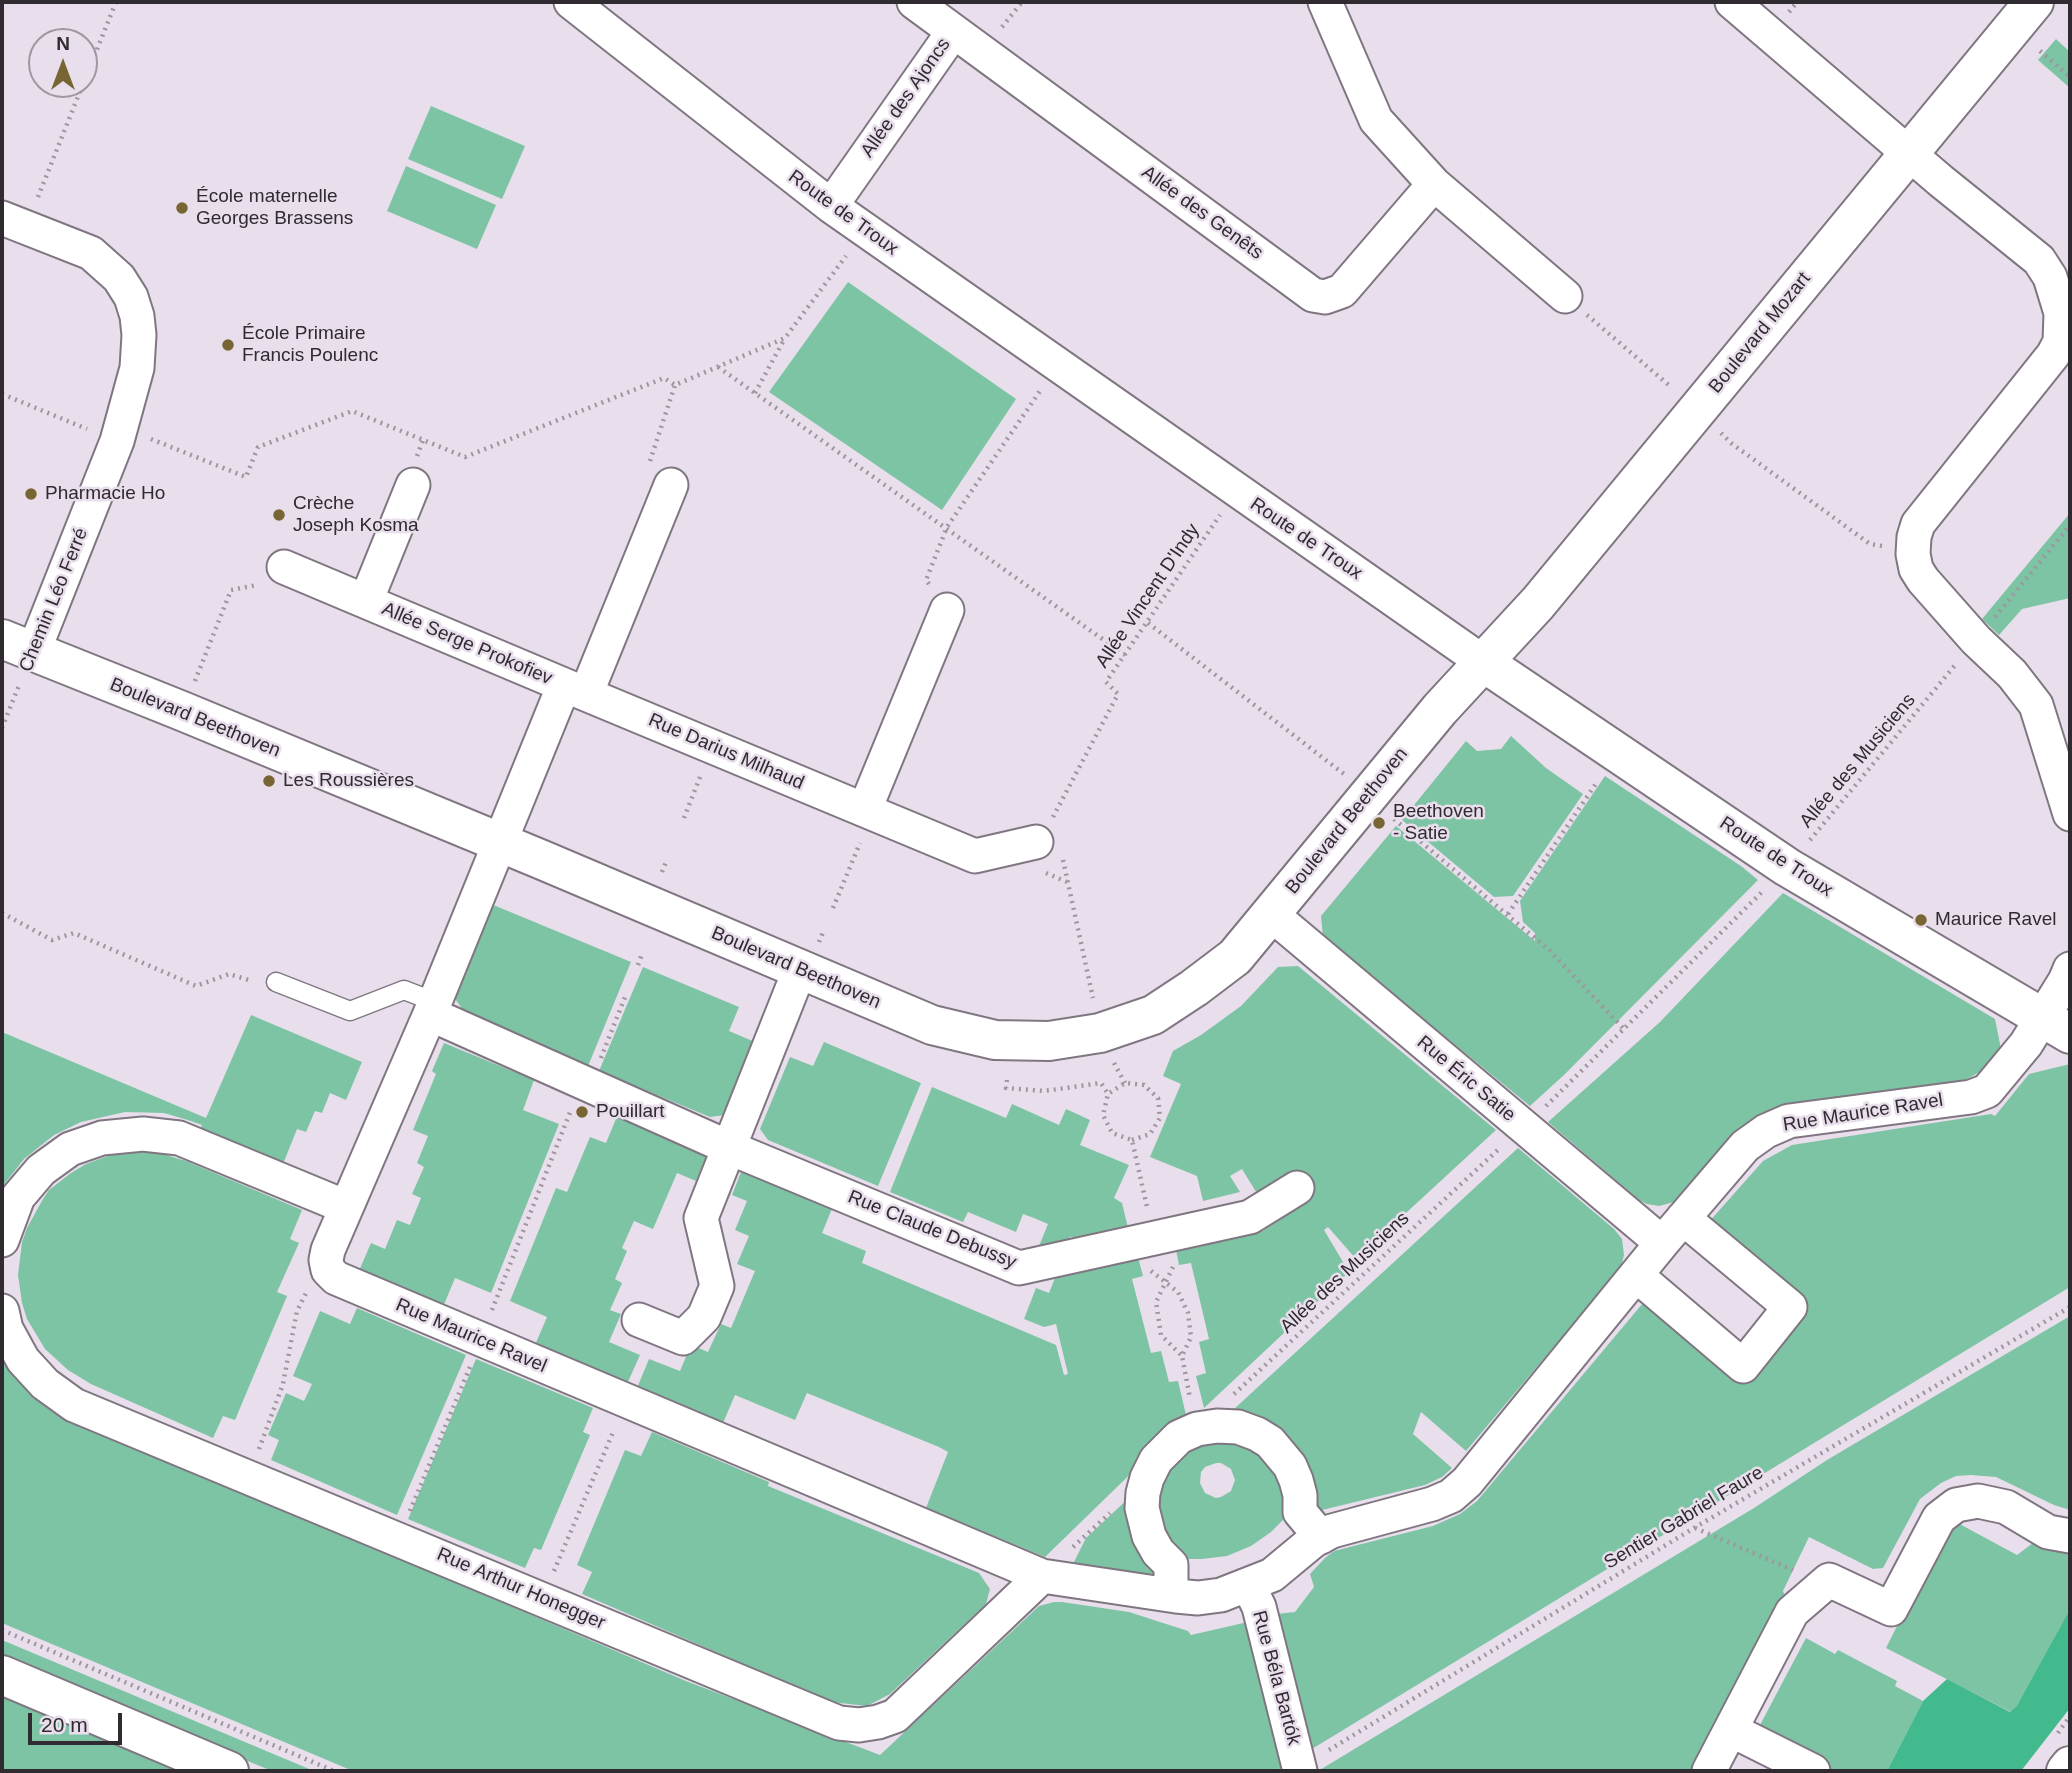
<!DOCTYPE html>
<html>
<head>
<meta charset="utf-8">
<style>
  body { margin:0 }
  #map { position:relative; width:2072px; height:1773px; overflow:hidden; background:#e9deeb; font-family:Helvetica,sans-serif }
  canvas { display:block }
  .frame { position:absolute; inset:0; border:4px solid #2f2b30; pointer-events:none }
  .north { position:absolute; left:28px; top:28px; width:70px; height:70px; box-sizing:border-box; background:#e9deeb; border:2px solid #9f96a0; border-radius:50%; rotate:0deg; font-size:19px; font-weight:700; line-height:28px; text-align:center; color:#2f2b30 }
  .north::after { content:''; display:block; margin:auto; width:24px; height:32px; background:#776534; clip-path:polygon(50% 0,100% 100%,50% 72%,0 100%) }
  .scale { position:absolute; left:28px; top:1713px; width:94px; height:32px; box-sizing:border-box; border:4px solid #2f2b30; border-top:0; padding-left:9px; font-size:21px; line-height:24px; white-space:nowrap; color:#2f2b30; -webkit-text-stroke:5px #e9deeb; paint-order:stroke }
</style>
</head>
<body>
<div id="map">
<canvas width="2072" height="1773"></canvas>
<div class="frame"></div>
<div class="north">N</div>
<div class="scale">20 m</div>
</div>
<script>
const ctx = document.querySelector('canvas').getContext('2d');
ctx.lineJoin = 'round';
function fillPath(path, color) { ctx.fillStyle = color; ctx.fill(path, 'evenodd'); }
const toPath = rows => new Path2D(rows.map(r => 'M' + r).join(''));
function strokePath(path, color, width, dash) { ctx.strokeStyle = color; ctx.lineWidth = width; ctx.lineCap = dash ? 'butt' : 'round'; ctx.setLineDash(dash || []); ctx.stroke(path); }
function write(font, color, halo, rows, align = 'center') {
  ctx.font = font + ' Helvetica,sans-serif'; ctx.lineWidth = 5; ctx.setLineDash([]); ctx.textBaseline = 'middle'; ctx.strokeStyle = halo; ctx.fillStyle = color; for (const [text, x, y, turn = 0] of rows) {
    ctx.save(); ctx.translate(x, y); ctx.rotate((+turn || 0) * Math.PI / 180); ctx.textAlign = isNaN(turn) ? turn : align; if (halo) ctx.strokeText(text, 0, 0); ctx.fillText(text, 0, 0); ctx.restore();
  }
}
fillPath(toPath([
  [2056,39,2070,52,2070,88,2038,60],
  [431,106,525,146,502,199,408,159],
  [406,166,496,205,477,249,387,211],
  [848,282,1016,399,942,510,769,392],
  [2070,513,2070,598,2022,609,1999,635,1982,619],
  [1511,736,1546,768,1583,794,1513,896,1494,897,1402,820,1466,741,1477,751,1501,749],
  [1605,776,1741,866,1758,880,1564,1075,1530,1106,1323,937,1321,916,1396,826,1535,941,1535,933,1523,922,1520,901],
  [1783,893,1995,1019,2001,1049,1989,1067,1965,1080,1796,1104,1678,1201,1659,1206,1647,1204,1639,1200,1548,1122,1660,1022],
  [491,904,631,962,588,1066,468,1017,453,996],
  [1298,966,1496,1130,1356,1259,1328,1227,1324,1230,1349,1272,1204,1408,1196,1376,1206,1373,1199,1342,1209,1339,1191,1263,1179,1265,1174,1240,1256,1220,1263,1231,1306,1202,1289,1174,1258,1195,1242,1169,1230,1176,1240,1192,1203,1201,1197,1176,1150,1157,1181,1084,1163,1076,1173,1051,1201,1035,1241,1006,1278,967],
  [643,967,739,1007,729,1031,755,1042,725,1115,710,1117,599,1071],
  [251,1015,362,1062,346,1100,330,1093,322,1113,315,1111,306,1132,297,1129,283,1164,200,1129,202,1125,191,1121,164,1113,125,1112,81,1122,54,1135,24,1159,2,1187,2,1032,206,1118],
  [824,1042,921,1083,878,1186,768,1140,760,1129,790,1057,813,1066],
  [444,1043,534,1080,523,1110,559,1124,491,1293,455,1278,443,1307,358,1273,371,1243,385,1249,397,1220,410,1225,421,1198,412,1194,424,1167,417,1163,428,1136,413,1130,436,1074,432,1071],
  [2070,1064,2070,1287,1307,1752,1276,1614,1295,1612,1314,1587,1310,1574,1325,1558,1334,1551,1433,1526,1460,1514,1477,1501,1643,1303,1714,1364,1724,1364,1746,1382,1809,1307,1708,1223,1763,1161,1792,1145,1991,1114,1995,1116,2029,1074],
  [932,1087,1006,1118,1012,1104,1059,1125,1066,1109,1090,1120,1080,1145,1129,1165,1114,1198,1122,1203,1128,1228,1089,1238,1070,1237,1067,1243,1037,1251,1048,1224,1034,1218,1023,1214,1016,1232,968,1212,963,1222,890,1192],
  [618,1114,708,1152,696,1181,677,1173,653,1229,634,1221,622,1248,627,1251,615,1279,622,1283,610,1310,621,1314,609,1342,640,1355,627,1384,535,1345,547,1317,510,1301,556,1188,567,1192,590,1137,606,1143],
  [1518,1148,1614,1229,1622,1239,1624,1255,1621,1267,1466,1451,1421,1412,1413,1434,1452,1468,1442,1477,1425,1485,1314,1512,1274,1426,1263,1418,1234,1409],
  [130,1151,163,1154,186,1161,302,1210,290,1239,299,1243,277,1292,287,1296,235,1420,223,1416,213,1438,91,1384,68,1370,45,1349,27,1319,22,1303,18,1275,22,1242,27,1228,43,1199,49,1190,71,1173,86,1164,113,1154],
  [743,1167,834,1204,822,1233,866,1251,862,1263,1056,1345,1064,1375,1068,1374,1056,1324,1044,1327,1024,1319,1036,1288,1049,1293,1059,1268,1136,1250,1143,1276,1132,1279,1151,1353,1161,1351,1169,1382,1178,1381,1187,1419,1045,1557,926,1508,948,1452,939,1447,807,1393,795,1420,735,1395,723,1423,637,1388,649,1359,680,1371,691,1345,708,1352,721,1324,731,1328,755,1271,737,1264,749,1236,735,1230,747,1201,732,1195],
  [357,1308,466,1355,397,1515,271,1460,279,1440,268,1435,286,1393,304,1401,312,1384,293,1376,320,1311,350,1324],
  [2070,1316,2070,1510,2054,1505,1996,1477,1971,1475,1956,1476,1941,1483,1920,1499,1883,1568,1873,1569,1809,1537,1783,1591,1786,1598,1696,1771,1318,1771,1754,1508,1827,1460],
  [2,1357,27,1388,98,1430,686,1681,880,1755,1039,1606,1054,1602,1062,1602,1129,1612,1188,1631,1191,1635,1248,1622,1281,1768,1275,1771,353,1771,2,1623],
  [476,1359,593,1408,583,1432,590,1435,541,1550,534,1548,525,1568,408,1519],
  [652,1432,769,1482,768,1486,979,1573,990,1589,986,1604,890,1694,867,1706,831,1702,582,1594,592,1572,577,1565,625,1450,641,1456],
  [1208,1440,1246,1442,1283,1473,1288,1515,1271,1532,1251,1546,1227,1556,1202,1559,1180,1559,1163,1541,1155,1500,1161,1479,1188,1449],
  [1216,1463,1221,1463,1231,1469,1235,1480,1231,1491,1221,1497,1216,1498,1205,1493,1200,1483,1201,1472,1205,1467],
  [1131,1496,1130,1529,1135,1548,1144,1561,1159,1575,1159,1578,1073,1564,1086,1538],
  [1954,1521,2017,1555,2037,1540,2070,1544,2070,1609,2018,1706,2011,1712,1886,1648,1943,1534],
  [1806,1638,1835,1654,1838,1650,1897,1681,1895,1686,1923,1701,1887,1771,1833,1771,1765,1735,1760,1725],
  [2,1640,314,1771,272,1771,131,1713,2,1657],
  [2,1689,197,1771,2,1771]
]), '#7dc4a5');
fillPath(toPath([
  [2070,1609,2070,1708,2021,1771,1887,1771,1923,1701,1947,1679,2010,1712,2017,1706]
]), '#43ba8d');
const lane = toPath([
  [276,982,350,1011,404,990,435,1002]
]);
const street = toPath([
  [571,2,831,206,1483,662],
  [914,2,1313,295,1325,297,1342,291,1434,184,1376,120,1325,2],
  [1732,2,1941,181,2039,260,2050,277,2061,313,2060,342,2053,355,1918,524,1914,537,1913,554,1916,569,1923,580,1976,640,2012,674,2036,705,2070,814],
  [1434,184,1565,296],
  [831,206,953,32],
  [2,218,91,253,119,278,131,297,137,316,139,335,137,368,117,441,33,653],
  [284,567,564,685,430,1014,328,1250,326,1260,328,1270,336,1278,1042,1576,1176,1596,1198,1598,1221,1595,1272,1575,1313,1541,1332,1531,1432,1504,1451,1496,1467,1482,1662,1243,1745,1146,1766,1131,1789,1121,1971,1097,1987,1091,2026,1044,2065,981,2070,969],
  [366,601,413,485],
  [564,685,975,856,1036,842],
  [586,694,671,485],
  [865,809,947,610],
  [1271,914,1662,1243],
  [430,1014,730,1148,1019,1268,1250,1217,1297,1188],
  [2,1240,18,1197,41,1170,70,1149,102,1138,143,1134,179,1138,346,1207],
  [1636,1275,1743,1366,1790,1307,1683,1218],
  [2,1311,6,1329,23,1360,45,1384,74,1405,839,1723,859,1725,878,1722,895,1716,1042,1576],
  [639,1320,683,1338,704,1317,717,1286,701,1218,800,969],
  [1249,1586,1259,1607,1300,1771],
  [1171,1595,1171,1565,1158,1552,1149,1536,1142,1508,1143,1493,1147,1478,1156,1460,1179,1437,1197,1429,1217,1426,1238,1427,1257,1434,1270,1442,1290,1466,1296,1480,1300,1495,1300,1512,1321,1537],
  [1731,1730,1813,1771],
  [1709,1771,1792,1612,1829,1580,1891,1609,1939,1518,1956,1505,1978,1501,2006,1507,2048,1532,2070,1536]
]);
const secondary = toPath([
  [2,639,182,711,540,859,932,1025,995,1040,1049,1041,1100,1033,1153,1015,1194,988,1235,957,1440,709,1538,603,2034,2],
  [1483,662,1787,867,2070,1034]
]);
const primary = toPath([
  [2,1675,229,1771],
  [2066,1771,2070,1766]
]);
strokePath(lane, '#807682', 21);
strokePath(street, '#807682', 37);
strokePath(secondary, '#807682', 42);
strokePath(primary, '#807682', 42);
strokePath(toPath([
  [1789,12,1797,2],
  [1002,27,1022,2],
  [2040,51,2070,77],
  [84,82,116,2],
  [38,197,83,84],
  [1587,315,1671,387],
  [718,367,1125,655],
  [755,393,785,338],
  [2,394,87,429],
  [1721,433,1731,443,1870,544,1882,546],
  [151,439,246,477,258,447,352,411,465,457,664,378,675,385,785,338,846,256],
  [417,456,423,440],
  [650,461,675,385],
  [929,584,926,580,947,527,1040,391],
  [1995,617,2070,525],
  [1148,623,1344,774],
  [195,681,231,590,257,585],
  [2,728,20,683],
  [1053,817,1118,694,1106,682,1220,515],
  [684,818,700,777],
  [1394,819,1550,951,1624,1029],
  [1810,840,1956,664],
  [1063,860,1093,998],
  [662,872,666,862],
  [1046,873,1067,882],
  [833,908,860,843],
  [2,913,52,940,74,933,196,986,229,974,252,981],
  [1508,914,1597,782],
  [819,942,824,930],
  [638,965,642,954],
  [601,1058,625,997],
  [1114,1063,1125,1083],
  [1007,1080,1006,1088,1044,1091,1101,1083,1108,1094],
  [1546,1106,1764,890],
  [1132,1140,1150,1134,1160,1118,1158,1098,1144,1085,1125,1083,1108,1094,1103,1115,1112,1133,1132,1140,1147,1207],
  [1173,1267,1156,1302,1161,1335,1182,1356],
  [1151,1271,1178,1292,1188,1313,1191,1337,1182,1356,1190,1398],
  [492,1310,571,1110],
  [1234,1394,1500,1148],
  [259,1449,283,1384,297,1311,307,1291],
  [410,1511,470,1367],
  [1695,1528,1793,1570],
  [1073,1547,1110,1513],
  [554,1571,614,1430],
  [2,1630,334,1771],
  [2058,1733,2070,1716],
  [1329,1750,1694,1528,2070,1307]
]), '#9e959f', 4.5, [2, 5]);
strokePath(lane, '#fff', 18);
strokePath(street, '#fff', 33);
strokePath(secondary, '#fff', 38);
strokePath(primary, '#fff', 38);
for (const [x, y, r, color] of [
  [182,208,7,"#776534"],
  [228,345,7,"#776534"],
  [31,494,7,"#776534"],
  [279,515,7,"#776534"],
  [269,781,7,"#776534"],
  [1379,823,7,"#776534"],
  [1921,920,7,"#776534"],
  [582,1112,7,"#776534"]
]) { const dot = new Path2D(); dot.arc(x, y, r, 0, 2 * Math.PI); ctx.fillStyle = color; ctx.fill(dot); strokePath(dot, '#e9deeb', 2.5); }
write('19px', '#2f2b30', '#e9deeb', [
  ["Allée des Ajoncs",906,98,-55],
  ["Route de Troux",843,213,36],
  ["Allée des Genêts",1202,213,36],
  ["Boulevard Mozart",1760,333,-51],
  ["Route de Troux",1306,539,34],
  ["Allée Vincent D'Indy",1148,596,-56],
  ["Chemin Léo Ferré",54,600,-68],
  ["Allée Serge Prokofiev",467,644,23],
  ["Boulevard Beethoven",195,718,22],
  ["Rue Darius Milhaud",726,752,23],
  ["Allée des Musiciens",1858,761,-50],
  ["Boulevard Beethoven",1347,821,-51],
  ["Route de Troux",1776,857,33],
  ["Boulevard Beethoven",796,968,23],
  ["Rue Éric Satie",1466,1079,40],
  ["Rue Maurice Ravel",1863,1113,-9],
  ["Rue Claude Debussy",932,1230,22],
  ["Allée des Musiciens",1345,1273,-43],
  ["Rue Maurice Ravel",471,1336,23],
  ["Sentier Gabriel Faure",1684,1518,-31],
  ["Rue Arthur Honegger",521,1589,23],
  ["Rue Béla Bartók",1276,1678,75]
]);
write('19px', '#2f2b30', '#e9deeb', [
  ["École maternelle",196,197],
  ["Georges Brassens",196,219],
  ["École Primaire",242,334],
  ["Francis Poulenc",242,356],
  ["Pharmacie Ho",45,494],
  ["Crèche",293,504],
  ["Joseph Kosma",293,526],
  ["Les Roussières",283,781],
  ["Beethoven",1393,812],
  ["- Satie",1393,834],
  ["Maurice Ravel",1935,920],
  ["Pouillart",596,1112]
], 'left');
</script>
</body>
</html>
